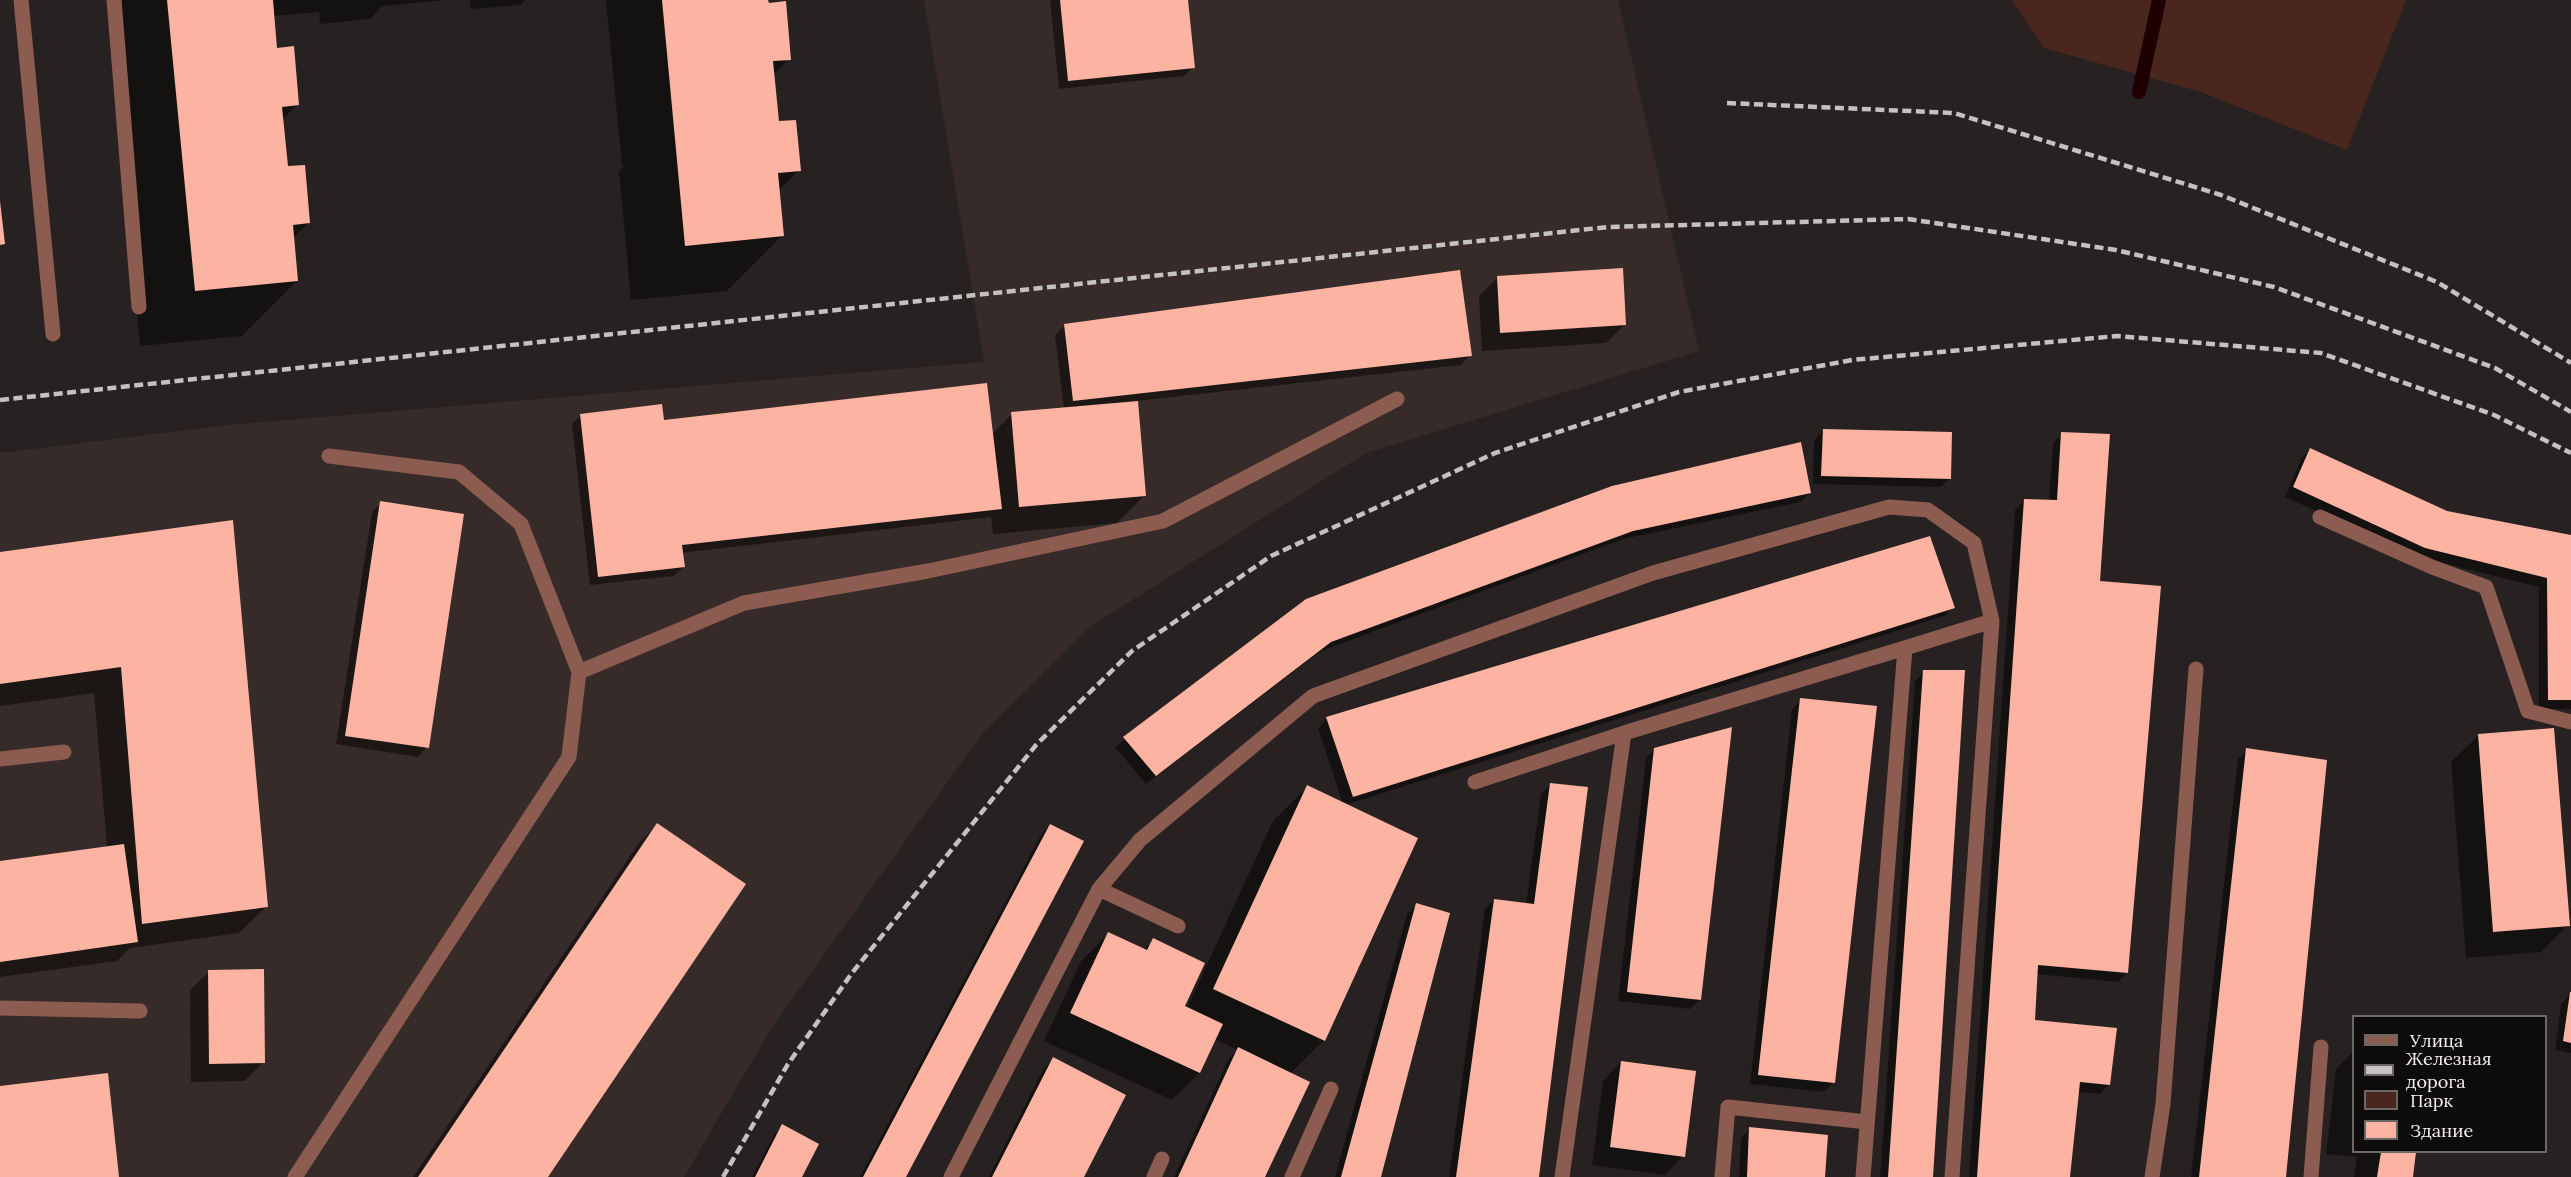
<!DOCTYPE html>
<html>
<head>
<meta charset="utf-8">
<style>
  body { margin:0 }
  #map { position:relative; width:2571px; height:1177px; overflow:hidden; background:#272221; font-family:Lora,serif }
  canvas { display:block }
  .legend { position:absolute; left:2352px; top:1015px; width:195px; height:138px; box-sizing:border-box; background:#0e0c0b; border:2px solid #6a6766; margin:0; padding:8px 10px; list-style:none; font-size:18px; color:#f3f0ef }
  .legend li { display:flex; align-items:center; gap:12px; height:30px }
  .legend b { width:30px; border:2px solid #6a6766 }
</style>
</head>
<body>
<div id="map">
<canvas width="2571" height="1177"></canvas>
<ul class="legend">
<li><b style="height:8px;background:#8d5c50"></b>Улица</li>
<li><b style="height:8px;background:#c4c1c0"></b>Железная дорога</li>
<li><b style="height:16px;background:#4a271e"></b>Парк</li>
<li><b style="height:16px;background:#fdb3a1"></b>Здание</li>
</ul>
</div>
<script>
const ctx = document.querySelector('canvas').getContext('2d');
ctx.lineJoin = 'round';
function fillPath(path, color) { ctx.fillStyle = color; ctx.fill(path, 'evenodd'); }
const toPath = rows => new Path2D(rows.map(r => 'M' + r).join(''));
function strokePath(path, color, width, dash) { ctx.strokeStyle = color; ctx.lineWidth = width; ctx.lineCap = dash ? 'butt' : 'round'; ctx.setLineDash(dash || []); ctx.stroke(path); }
fillPath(toPath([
  [924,0,1618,0,1699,351,1366,453,1091,626,982,734,772,1027,684,1177,0,1177,0,453,228,425,984,362]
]), '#362b28');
fillPath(toPath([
  [2012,0,2406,0,2347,150,2201,92,2044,48]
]), '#4a271e');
fillPath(toPath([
  [111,0,447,0,382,6,370,19,320,24,319,12,273,16,276,50,298,104,282,120,286,168,308,223,293,238,297,281,242,336,140,346,115,78],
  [470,0,525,0,521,5,471,9],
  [606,0,767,0,789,59,773,75,778,123,799,170,778,191,782,236,727,291,631,300,619,171,624,166,622,166],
  [1050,0,1186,0,1193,67,1184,76,1059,89],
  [1498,277,1625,324,1606,343,1482,351,1479,296],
  [1064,326,1470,355,1461,365,1136,401,1144,496,1117,523,993,534,991,517,681,553,683,567,674,576,590,585,572,424,581,415,663,422,992,434,1012,414,1064,409,1055,335],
  [1823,431,1950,478,1941,487,1813,484,1814,440],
  [2062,434,2099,583,2127,973,2118,982,2036,974,2034,1022,2109,1084,2100,1094,2078,1092,2069,1177,1969,1177,2015,510,2025,500,2049,501,2053,443],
  [2311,449,2447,512,2571,536,2571,709,2539,709,2539,587,2415,556,2285,497,2301,459],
  [1810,493,1800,502,1623,539,1321,651,1146,784,1115,747,1307,601],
  [381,503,427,747,418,757,336,744,372,512],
  [232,522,267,906,239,933,130,948,117,961,0,977,0,862,107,847,94,693,0,706,0,554],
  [1953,607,1944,616,1345,805,1324,1040,1290,1074,1264,1177,1174,1177,1229,1058,1237,1050,1215,1039,1199,1073,1172,1100,1044,1041,1081,961,1108,934,1143,950,1154,940,1187,1008,1273,821,1307,787,1343,804,1318,728,1327,719],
  [1924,672,1931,1177,1880,1177,1915,681],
  [1801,700,1834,1082,1824,1092,1750,1084,1792,709],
  [2479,735,2568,925,2541,952,2466,958,2451,762],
  [1655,749,1700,1000,1690,1009,1618,1001,1646,758],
  [2247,750,2285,1177,2191,1177,2238,759],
  [1550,785,1538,1177,1449,1177,1485,909,1494,900,1526,905,1541,794],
  [657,825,546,1177,413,1177,639,843],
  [1050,825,905,1177,860,1177,1041,835],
  [1417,905,1379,1177,1335,1177,1407,914],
  [209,972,263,1062,245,1081,191,1082,190,990],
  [2570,995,2571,995,2571,1053,2555,1050,2561,1004],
  [2354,1051,2354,1152,2414,1152,2411,1177,2354,1177,2357,1157,2326,1154,2336,1069],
  [1054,1059,1082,1177,989,1177,1044,1068],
  [1621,1062,1683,1156,1665,1175,1592,1165,1603,1081],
  [783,1126,800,1177,752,1177,774,1135],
  [1750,1129,1824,1177,1739,1177,1741,1138]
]), '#0007');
strokePath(toPath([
  [2139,92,2159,0]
]), '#1f0000', 14);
fillPath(toPath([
  [167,0,273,0,277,48,294,46,299,105,282,107,288,166,305,165,310,223,293,225,298,281,195,291],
  [662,0,768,0,769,3,786,1,791,60,773,61,779,121,796,120,801,171,778,173,784,236,685,246],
  [1060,0,1188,0,1195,68,1068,81],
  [0,201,5,244,0,245],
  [1623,268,1626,325,1500,333,1497,276],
  [1460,270,1472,356,1073,401,1064,324],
  [987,383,1002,509,682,545,685,567,598,577,580,414,662,404,664,420],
  [1138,401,1146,496,1019,507,1011,412],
  [1823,429,1952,432,1951,479,1821,476],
  [2061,432,2110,434,2100,581,2161,586,2128,973,2038,965,2035,1020,2117,1028,2110,1085,2080,1082,2070,1177,1977,1177,2024,499,2057,500],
  [1801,442,1811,493,1633,531,1331,642,1156,776,1123,737,1306,599,1612,486],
  [2310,448,2447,511,2571,535,2571,700,2548,700,2547,578,2425,548,2293,487],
  [380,501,464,514,429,748,345,736],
  [233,520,268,907,142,924,121,667,0,684,0,552],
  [1930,536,1955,608,1353,797,1326,717],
  [1923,670,1965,670,1933,1177,1888,1177],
  [1800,698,1877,706,1835,1083,1758,1075],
  [1732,727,1701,1000,1627,992,1654,748],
  [2554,728,2570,926,2493,932,2478,734],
  [2246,748,2327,760,2286,1177,2199,1177],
  [1550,783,1588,787,1539,1177,1456,1177,1494,899,1534,904],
  [1307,785,1418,838,1325,1041,1213,989],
  [657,823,746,884,548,1177,418,1177],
  [1050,824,1084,841,906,1177,863,1177],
  [124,844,138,942,0,962,0,861],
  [1416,903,1450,913,1381,1177,1341,1177],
  [1108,932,1147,950,1153,938,1205,963,1185,1006,1223,1024,1200,1073,1070,1013],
  [264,969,265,1063,209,1064,208,970],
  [2570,992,2571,992,2571,1043,2563,1041],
  [1238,1047,1310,1082,1265,1177,1178,1177],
  [1053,1057,1126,1095,1084,1177,992,1177],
  [1621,1061,1696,1071,1685,1157,1610,1147],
  [108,1073,119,1177,0,1177,0,1086],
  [782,1124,819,1144,802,1177,755,1177],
  [1749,1127,1828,1135,1825,1177,1747,1177],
  [2381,1152,2416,1152,2413,1177,2377,1177]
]), '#fdb3a1');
strokePath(toPath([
  [21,0,53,334],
  [114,0,139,307],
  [329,456,459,472,521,524,579,672],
  [2320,517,2432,567,2486,587,2528,711,2571,722],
  [0,759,64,752],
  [1475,782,1624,733,1905,648],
  [1099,889,1140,840,1313,696,1653,573,1889,507,1928,510,1974,543,1992,621,1905,648,1863,1177],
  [0,1008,140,1011],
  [295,1177,569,757,579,672,744,603,928,571,1163,521,1397,399],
  [951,1177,1099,889,1178,926],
  [1154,1177,1162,1159],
  [1292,1177,1331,1089],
  [1562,1177,1624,733],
  [1722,1177,1728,1107,1867,1122],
  [1952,1177,1992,621],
  [2152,1177,2163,1104,2196,669],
  [2311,1177,2321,1047]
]), '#8d5c50', 15);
strokePath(toPath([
  [1727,103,1954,113,2221,195,2437,282,2571,363],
  [0,400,1608,227,1908,219,2116,250,2274,287,2495,368,2571,412],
  [723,1177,788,1064,852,973,1036,745,1132,651,1271,556,1495,453,1679,392,1852,360,2117,336,2321,353,2494,415,2571,453]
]), '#c4c1c0', 4.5, [9, 4.5]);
</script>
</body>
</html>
